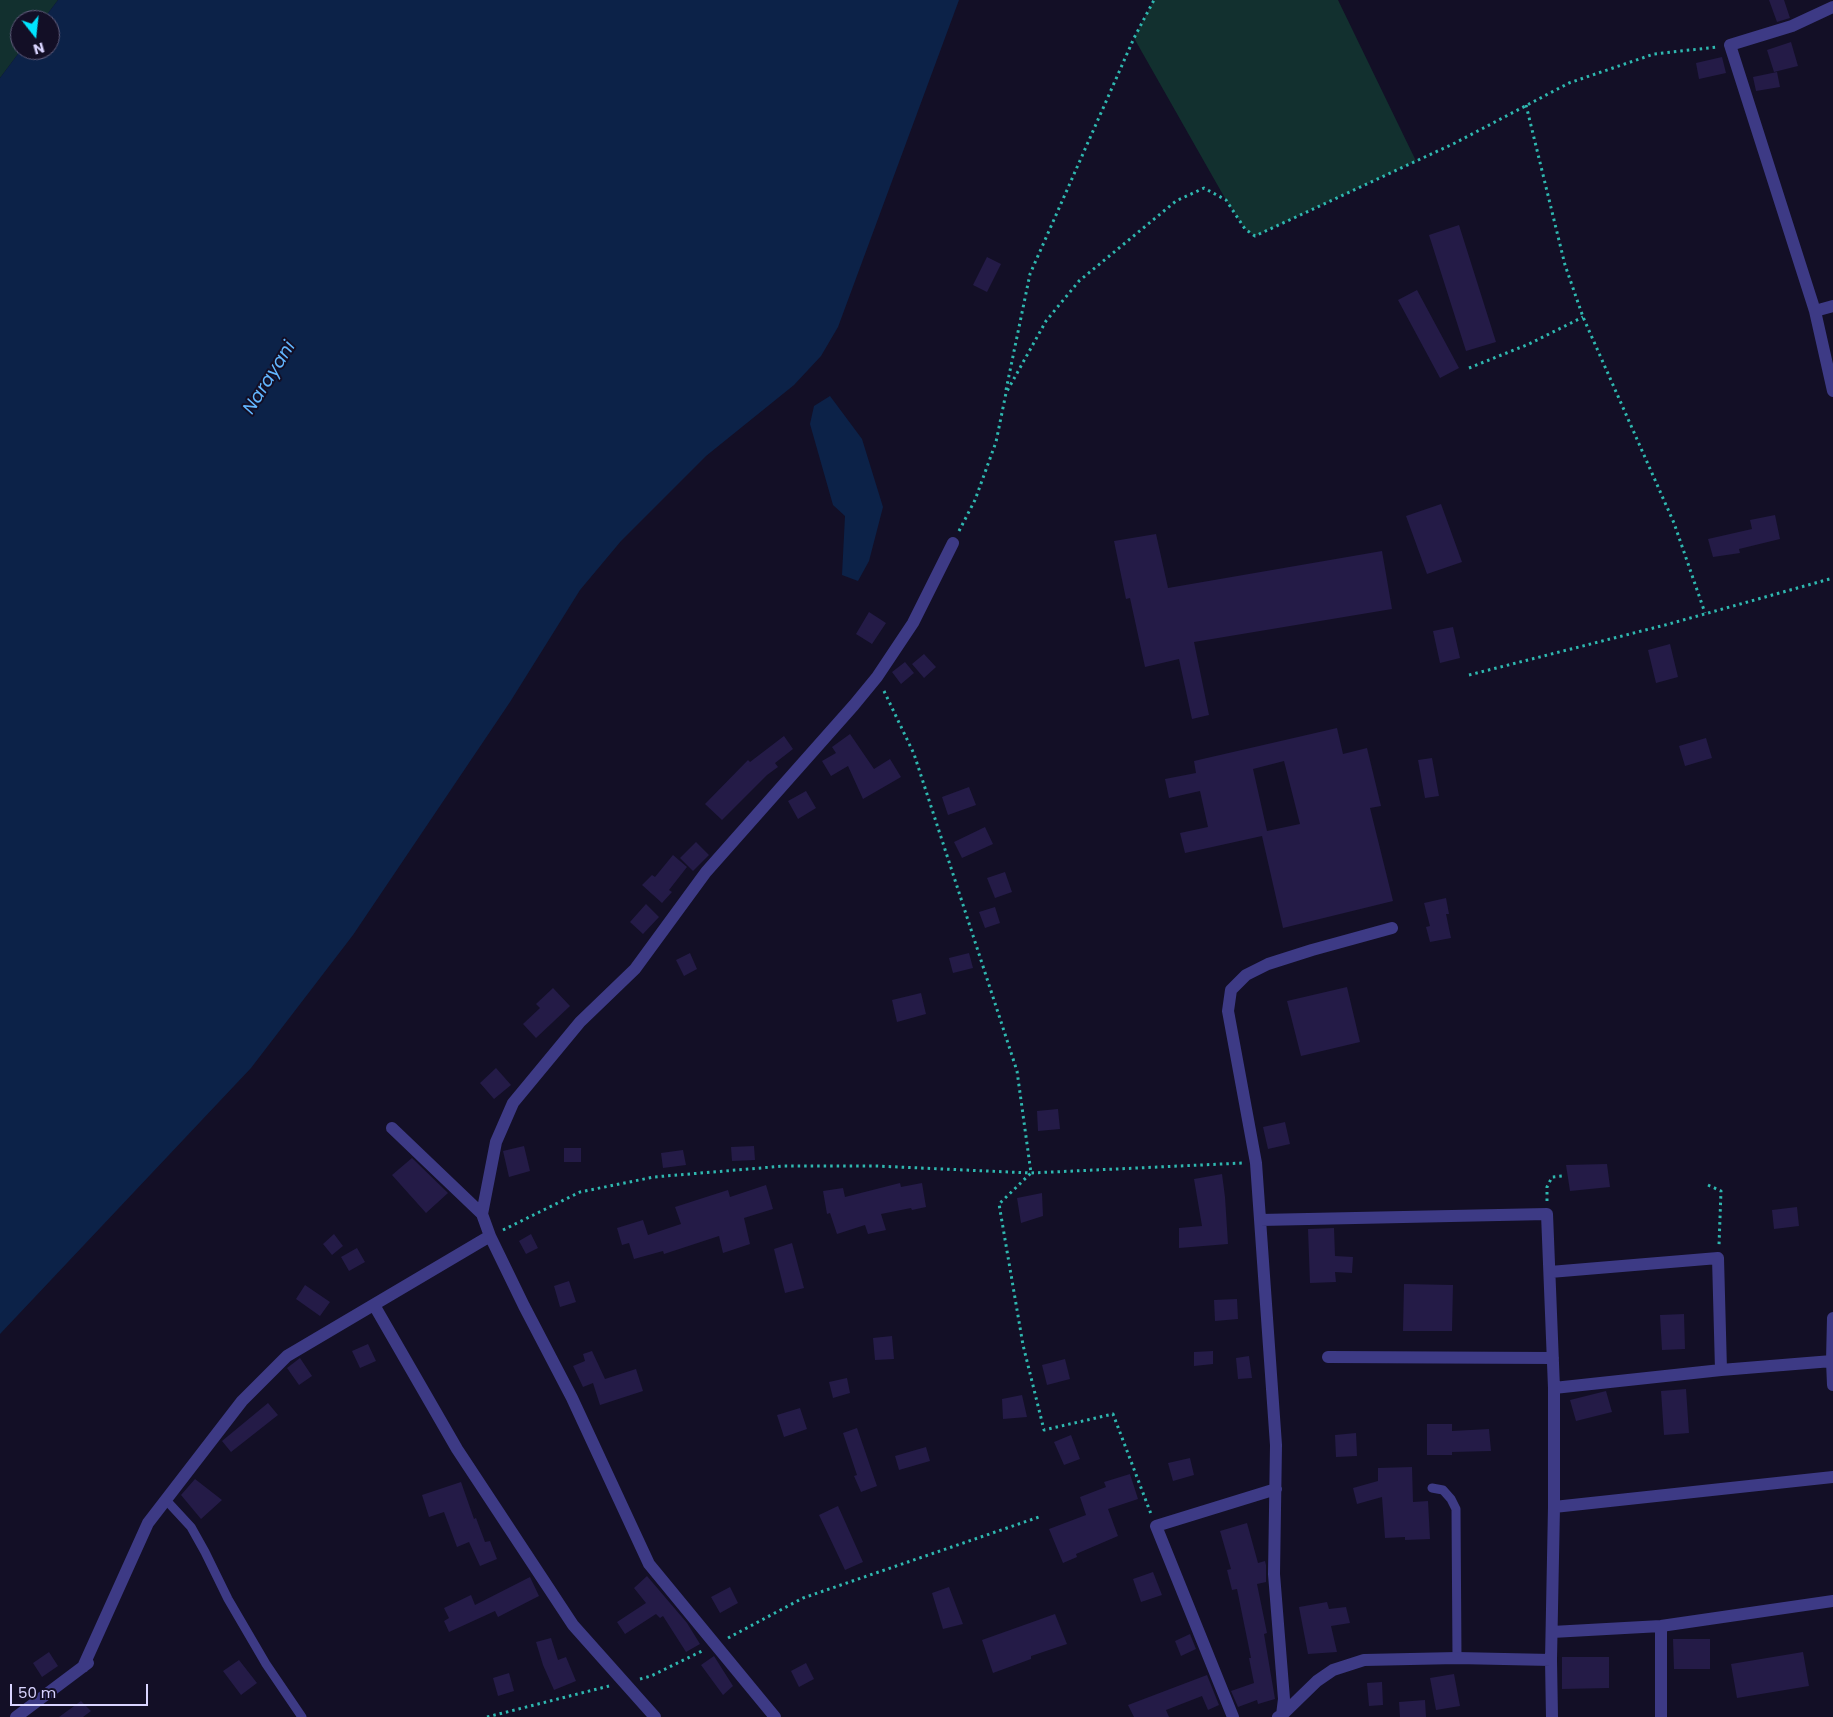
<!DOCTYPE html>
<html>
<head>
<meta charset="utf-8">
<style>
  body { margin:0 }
  #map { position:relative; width:1833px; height:1717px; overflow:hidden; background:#130f26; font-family:Poppins,sans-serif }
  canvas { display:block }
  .north { position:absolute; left:10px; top:10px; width:50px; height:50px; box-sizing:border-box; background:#130f26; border:1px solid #625e7d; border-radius:50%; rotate:164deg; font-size:14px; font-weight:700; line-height:20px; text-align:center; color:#d9d4ff }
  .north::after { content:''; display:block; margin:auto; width:18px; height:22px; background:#00e5ff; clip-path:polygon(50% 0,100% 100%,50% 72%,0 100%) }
  .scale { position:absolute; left:10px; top:1684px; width:138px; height:22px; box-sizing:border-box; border:2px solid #d9d4ff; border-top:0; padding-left:6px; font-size:15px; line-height:18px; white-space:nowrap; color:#d9d4ff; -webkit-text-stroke:4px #130f26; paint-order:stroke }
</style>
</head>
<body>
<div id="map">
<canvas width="1833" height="1717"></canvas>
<div class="north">N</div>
<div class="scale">50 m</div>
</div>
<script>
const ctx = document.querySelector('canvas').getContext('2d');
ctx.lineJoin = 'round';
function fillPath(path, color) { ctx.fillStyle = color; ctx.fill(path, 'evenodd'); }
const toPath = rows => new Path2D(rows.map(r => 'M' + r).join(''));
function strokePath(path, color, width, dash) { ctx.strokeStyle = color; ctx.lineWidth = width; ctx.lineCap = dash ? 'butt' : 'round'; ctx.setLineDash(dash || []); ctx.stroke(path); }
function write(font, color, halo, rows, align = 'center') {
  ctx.font = font + ' Poppins,sans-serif'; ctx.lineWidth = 4; ctx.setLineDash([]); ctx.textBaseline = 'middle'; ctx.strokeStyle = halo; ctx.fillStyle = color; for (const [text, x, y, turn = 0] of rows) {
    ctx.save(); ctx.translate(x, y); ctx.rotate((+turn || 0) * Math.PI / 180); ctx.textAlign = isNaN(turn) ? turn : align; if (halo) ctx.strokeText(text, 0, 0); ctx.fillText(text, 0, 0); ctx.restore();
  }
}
fillPath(toPath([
  [0,0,58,0,43,20,20,20,21,50,0,78],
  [1154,0,1338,0,1416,161,1255,236,1245,229,1226,200,1134,38]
]), '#12302f');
fillPath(toPath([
  [58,0,959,0,838,327,821,356,794,385,706,456,621,541,580,590,510,702,353,935,251,1068,0,1334,0,78,21,50,50,50,50,20,43,20],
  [830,396,862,439,883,507,869,561,858,581,842,575,845,516,833,505,810,424,814,406]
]), '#0c2248');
fillPath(toPath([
  [1769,0,1784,0,1790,18,1777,22],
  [1791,42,1798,66,1774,72,1767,50],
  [1722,57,1726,73,1699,79,1696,63],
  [1777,72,1780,87,1756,91,1753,77],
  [1459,225,1496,342,1466,351,1429,235],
  [987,257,1001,264,987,292,973,285],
  [1417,290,1459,368,1440,378,1398,300],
  [1441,504,1462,562,1427,574,1406,516],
  [1775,515,1780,539,1739,549,1740,553,1713,557,1708,539,1752,529,1750,520],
  [1156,534,1168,588,1382,551,1392,609,1194,642,1209,715,1192,719,1179,659,1145,667,1130,598,1126,599,1114,541],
  [869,612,886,623,872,644,856,634],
  [1453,627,1460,658,1440,663,1433,631],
  [1670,644,1678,677,1656,683,1648,650],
  [924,654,936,667,924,678,912,664],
  [905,662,914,673,901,684,892,672],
  [1337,728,1343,754,1367,748,1381,806,1370,808,1393,901,1283,928,1262,836,1185,853,1180,833,1208,827,1200,791,1169,798,1165,779,1196,773,1194,761],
  [1284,761,1300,824,1267,831,1253,769],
  [850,734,874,769,890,759,901,777,863,799,848,766,831,776,822,761,836,753,832,747],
  [784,736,793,749,775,763,778,767,767,775,722,820,705,804,748,760,750,762],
  [1706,738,1712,758,1685,766,1679,746],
  [1432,758,1439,796,1425,798,1418,760],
  [969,787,976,805,948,815,942,797],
  [806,791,816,808,798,819,788,801],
  [985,827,993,844,962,858,954,842],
  [696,842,709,855,693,871,680,858],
  [673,855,687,867,669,890,672,892,662,903,642,885,652,875,655,877],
  [1005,872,1012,892,995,898,987,878],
  [1446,898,1449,914,1446,914,1451,938,1430,942,1426,927,1430,926,1424,903],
  [646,904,659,917,643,934,630,922],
  [995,907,1000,923,985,928,979,912],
  [690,953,697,969,684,976,676,960],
  [969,953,973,968,953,973,949,958],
  [1347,987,1360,1042,1301,1056,1287,1001],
  [553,988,570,1006,536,1038,523,1024,540,1008,536,1004],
  [921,993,926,1014,897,1022,892,1000],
  [496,1068,511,1085,494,1099,480,1083],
  [1058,1109,1060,1129,1038,1131,1037,1111],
  [1285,1122,1290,1144,1268,1149,1263,1127],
  [524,1146,530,1171,509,1177,503,1151],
  [754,1146,755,1160,732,1161,731,1147],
  [564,1148,581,1148,581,1162,564,1162],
  [683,1150,686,1165,663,1168,661,1153],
  [412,1158,448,1193,426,1213,392,1175],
  [1607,1164,1610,1187,1570,1191,1566,1165],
  [1222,1174,1225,1197,1228,1244,1179,1248,1179,1228,1202,1226,1194,1179],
  [900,1183,901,1187,922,1183,926,1207,912,1210,911,1208,881,1214,886,1230,868,1234,865,1225,837,1234,830,1213,827,1214,823,1191,843,1188,845,1197],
  [766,1185,773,1209,744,1218,750,1244,723,1253,719,1236,664,1254,663,1251,634,1259,629,1243,622,1245,617,1228,643,1220,648,1235,681,1224,675,1207,728,1190,730,1197],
  [1042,1193,1043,1216,1021,1223,1017,1198],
  [1797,1207,1799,1226,1774,1229,1772,1210],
  [1334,1228,1335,1256,1353,1257,1352,1273,1335,1272,1336,1282,1310,1283,1308,1229],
  [334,1234,343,1246,332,1255,323,1244],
  [531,1234,538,1248,526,1254,519,1241],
  [792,1243,804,1288,785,1293,774,1249],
  [357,1248,365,1262,349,1271,341,1257],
  [569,1281,576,1302,560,1307,554,1286],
  [1404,1284,1453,1285,1452,1331,1403,1331],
  [305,1285,330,1302,320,1316,296,1299],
  [1237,1299,1238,1319,1215,1321,1214,1300],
  [1684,1314,1685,1349,1662,1350,1660,1315],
  [892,1336,894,1359,875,1360,873,1338],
  [368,1344,376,1361,360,1368,352,1351],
  [592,1351,605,1379,636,1369,643,1391,600,1405,593,1383,583,1387,573,1366,585,1361,583,1354],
  [1213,1351,1213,1364,1194,1366,1194,1352],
  [1249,1356,1252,1378,1238,1379,1236,1358],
  [300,1358,312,1376,299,1385,287,1368],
  [1065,1359,1070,1379,1047,1385,1042,1365],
  [847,1378,850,1393,833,1398,829,1382],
  [1686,1389,1689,1433,1664,1435,1661,1391],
  [1606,1391,1612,1412,1576,1421,1570,1400],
  [1022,1395,1027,1417,1003,1419,1002,1399],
  [268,1403,278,1415,231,1452,222,1441],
  [800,1408,807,1429,784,1437,777,1415],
  [1427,1424,1452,1424,1452,1431,1489,1429,1491,1451,1452,1452,1452,1455,1427,1455],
  [857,1428,877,1486,861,1492,854,1476,857,1475,843,1433],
  [1356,1433,1357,1456,1336,1457,1335,1435],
  [1071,1435,1080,1459,1064,1465,1054,1442],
  [926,1447,930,1461,899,1470,895,1456],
  [1190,1458,1194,1475,1173,1481,1168,1463],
  [1412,1467,1413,1502,1428,1501,1430,1539,1405,1540,1405,1537,1385,1538,1382,1497,1357,1504,1353,1488,1378,1481,1378,1468],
  [1130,1474,1138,1499,1108,1509,1118,1536,1076,1554,1077,1557,1063,1563,1049,1529,1086,1515,1080,1497,1106,1487,1104,1482],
  [195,1479,222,1500,201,1519,181,1495],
  [461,1482,474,1519,476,1518,485,1542,490,1541,497,1559,480,1566,469,1542,457,1547,444,1512,429,1517,422,1495],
  [838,1506,863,1562,845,1570,819,1515],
  [1247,1523,1258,1563,1265,1561,1266,1565,1266,1582,1257,1584,1267,1633,1264,1634,1275,1699,1258,1704,1257,1700,1238,1707,1231,1691,1254,1683,1249,1658,1251,1658,1237,1589,1232,1590,1227,1570,1231,1569,1220,1531],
  [1153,1572,1162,1595,1141,1602,1133,1579],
  [647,1576,687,1623,700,1644,686,1652,663,1616,660,1618,656,1614,625,1634,617,1622,646,1603,634,1588],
  [530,1577,539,1596,498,1617,495,1611,449,1632,444,1621,449,1618,444,1608,471,1595,475,1605],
  [730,1587,738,1603,720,1613,711,1597],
  [949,1587,963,1624,943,1629,932,1593],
  [1327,1602,1329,1609,1346,1607,1350,1623,1331,1626,1337,1652,1308,1654,1299,1607],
  [1055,1614,1067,1644,1031,1656,1031,1659,993,1673,982,1640],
  [1190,1634,1196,1649,1181,1656,1175,1641],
  [551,1638,558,1660,566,1657,576,1681,554,1690,543,1665,536,1642],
  [1673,1639,1710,1639,1710,1669,1674,1669],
  [49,1652,58,1666,42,1677,33,1663],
  [1803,1652,1809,1686,1737,1698,1731,1664],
  [714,1656,733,1686,723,1695,701,1665],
  [1562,1657,1609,1657,1609,1688,1562,1689],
  [239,1660,257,1683,241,1695,223,1671],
  [806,1663,814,1679,799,1687,791,1671],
  [509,1673,514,1691,498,1696,493,1678],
  [1454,1674,1460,1706,1436,1710,1430,1678],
  [1207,1675,1219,1705,1208,1710,1202,1696,1166,1710,1169,1717,1134,1717,1128,1705],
  [1382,1682,1383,1705,1369,1706,1367,1683],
  [1425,1700,1426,1717,1400,1717,1399,1702],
  [81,1701,91,1711,83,1717,59,1717]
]), '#241b47');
strokePath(toPath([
  [1526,105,1565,265,1583,317,1674,523,1705,613],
  [1469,368,1529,344,1583,317],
  [1006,390,1030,274,1134,38,1154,0],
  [959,531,975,500,996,442,1006,393,1046,321,1079,281,1176,201,1204,188,1226,200,1245,229,1255,236,1455,143,1569,83,1654,54,1717,47],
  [1469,675,1669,624,1833,578],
  [884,691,914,754,1017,1071,1031,1173,999,1204,1023,1345,1044,1430,1113,1414,1151,1514],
  [1708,1185,1721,1191,1719,1245],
  [1547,1201,1547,1187,1552,1177,1562,1176],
  [503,1230,580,1192,654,1177,784,1166,876,1166,1031,1173,1243,1163],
  [728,1638,803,1598,1039,1517],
  [640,1679,651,1676,702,1651],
  [487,1717,609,1686]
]), '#2fb8b0', 3, [2.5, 4]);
strokePath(toPath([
  [1432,1488,1443,1490,1451,1499,1456,1509,1457,1658],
  [166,1500,191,1527,205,1552,228,1599,266,1664,302,1717]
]), '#3d3a85', 9);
strokePath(toPath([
  [1833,7,1792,26,1730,45,1815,311,1833,391],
  [1815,311,1833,306],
  [392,1128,482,1214],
  [1260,1220,1547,1214,1554,1388,1554,1507,1551,1660,1552,1717],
  [1550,1272,1718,1258,1721,1370,1832,1361,1833,1385],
  [374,1305,457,1449,573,1625,655,1717],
  [1328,1357,1553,1358],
  [1832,1361,1833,1318],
  [1554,1388,1721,1370],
  [1554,1507,1833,1477],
  [1661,1626,1661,1717],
  [1552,1632,1661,1626,1833,1601],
  [83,1667,148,1523,242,1401,287,1356,490,1236],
  [1282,1715,1317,1681,1333,1670,1364,1660,1457,1658,1551,1660],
  [16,1717,88,1663],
  [775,1717,649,1564,572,1398,524,1306,490,1236,482,1214,496,1142,513,1103,580,1022,635,969,706,872,854,705,877,677,913,623,953,543],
  [1233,1717,1156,1526,1276,1489],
  [1278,1717,1282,1715,1284,1699,1274,1574,1276,1445,1256,1163,1228,1011,1231,990,1246,975,1268,964,1312,950,1392,928]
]), '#3d3a85', 12);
write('italic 18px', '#62b6ff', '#130f26', [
  ["Narayani",270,378,-58]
]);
</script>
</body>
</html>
